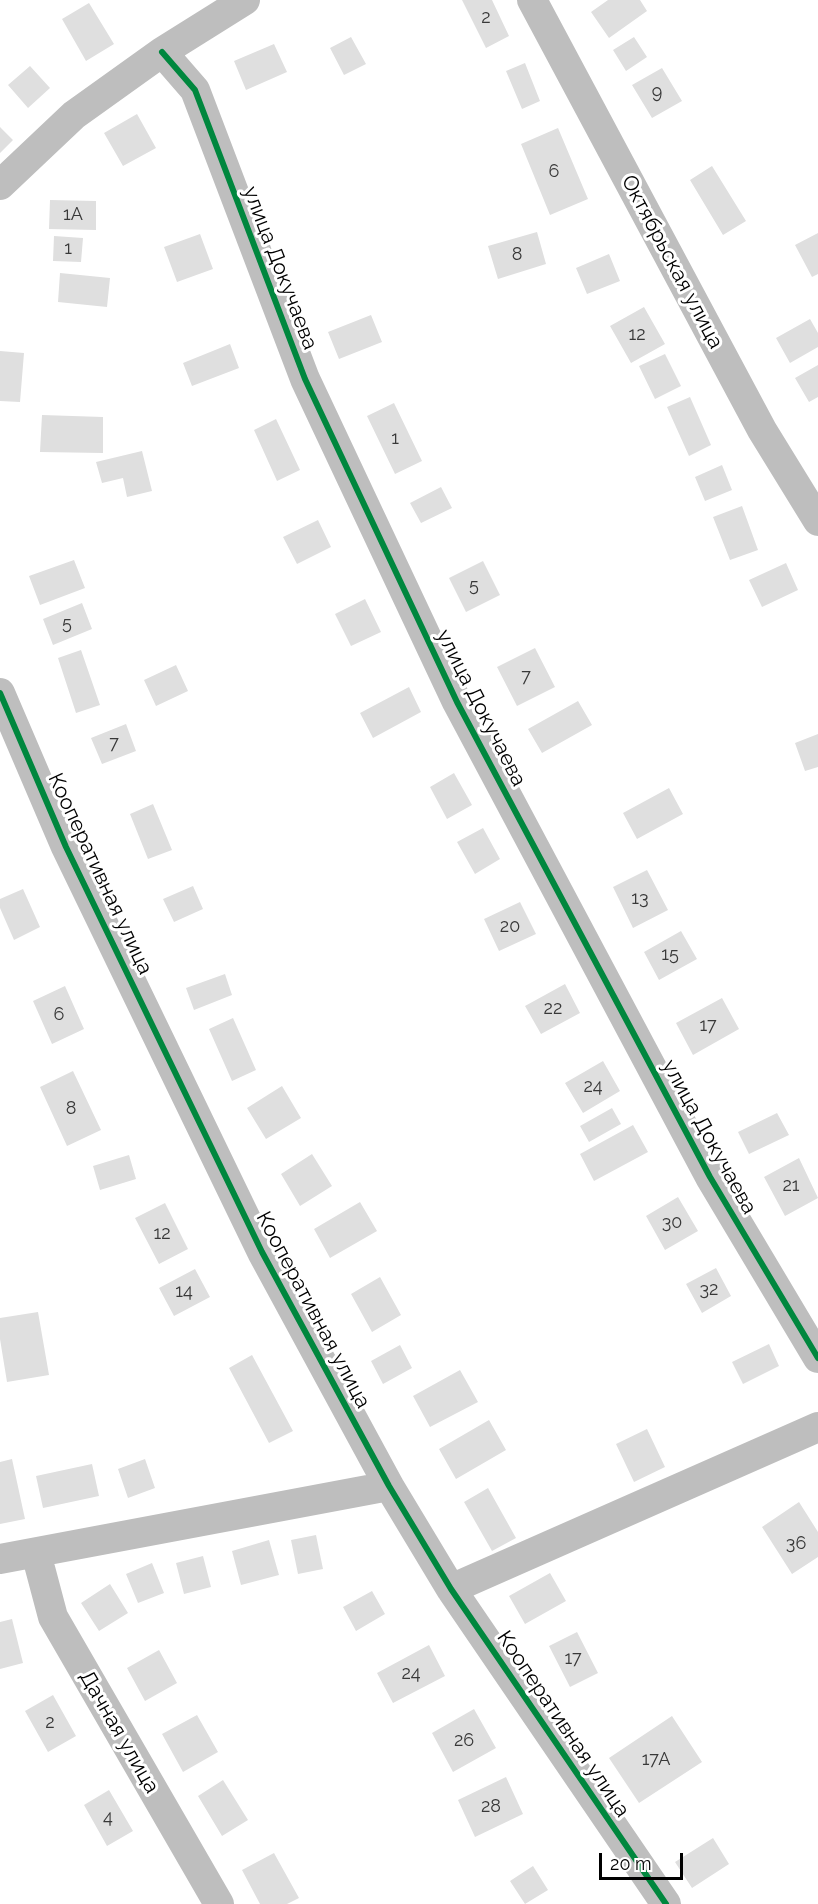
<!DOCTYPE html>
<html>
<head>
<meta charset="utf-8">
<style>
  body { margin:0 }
  #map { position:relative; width:818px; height:1904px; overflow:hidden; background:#fff; font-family:Raleway,sans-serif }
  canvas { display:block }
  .scale { position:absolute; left:599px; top:1853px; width:84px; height:27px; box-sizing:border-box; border:3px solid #000; border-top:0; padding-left:8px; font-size:18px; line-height:21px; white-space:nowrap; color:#000; -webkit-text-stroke:4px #fff; paint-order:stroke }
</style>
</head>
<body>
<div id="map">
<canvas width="818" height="1904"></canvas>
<div class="scale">20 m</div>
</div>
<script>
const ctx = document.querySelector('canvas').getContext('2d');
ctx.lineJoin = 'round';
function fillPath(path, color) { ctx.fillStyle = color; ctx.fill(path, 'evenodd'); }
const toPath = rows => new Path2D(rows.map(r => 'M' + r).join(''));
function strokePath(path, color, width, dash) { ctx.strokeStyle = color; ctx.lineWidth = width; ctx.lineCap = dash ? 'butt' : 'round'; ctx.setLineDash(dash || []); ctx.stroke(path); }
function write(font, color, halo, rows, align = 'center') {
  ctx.font = font + ' Raleway,sans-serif'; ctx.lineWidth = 6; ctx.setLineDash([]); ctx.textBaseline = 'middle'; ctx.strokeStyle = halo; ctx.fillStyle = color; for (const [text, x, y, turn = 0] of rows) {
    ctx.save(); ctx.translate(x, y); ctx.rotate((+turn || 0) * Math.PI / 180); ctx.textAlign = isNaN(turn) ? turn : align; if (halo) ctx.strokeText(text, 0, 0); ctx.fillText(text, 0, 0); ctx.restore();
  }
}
fillPath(toPath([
  [462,0,492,0,509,36,486,48],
  [608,0,640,0,647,11,609,38,591,12],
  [89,3,114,44,86,61,62,19],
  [351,37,366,64,344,75,330,48],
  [634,37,647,57,626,71,613,50],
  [274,44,287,72,246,90,234,61],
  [525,63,540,101,522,109,506,71],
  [30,66,50,88,28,108,8,85],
  [662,68,682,101,652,118,632,85],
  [137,114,156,148,123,166,104,133],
  [0,127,13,140,0,153],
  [558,128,588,199,550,215,521,144],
  [712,166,746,221,723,235,690,180],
  [50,200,96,201,96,230,49,229],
  [537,232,546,264,498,279,488,246],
  [818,233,818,274,812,277,795,245],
  [200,234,213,269,177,282,164,247],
  [54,236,83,238,81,262,53,261],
  [609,254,620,281,587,294,576,268],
  [60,273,110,278,107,307,58,302],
  [644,307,665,344,631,363,610,326],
  [371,315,382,342,339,359,328,332],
  [810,319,818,333,818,347,790,363,776,338],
  [230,344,239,368,192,386,183,363],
  [0,351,24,353,20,402,0,401],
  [665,354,681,386,655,399,639,366],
  [818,365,818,397,809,402,795,378],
  [690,397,711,445,689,456,667,407],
  [394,403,422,461,395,474,367,416],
  [42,415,103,417,103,453,40,452],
  [276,419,300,470,277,481,254,430],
  [142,451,152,491,127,497,123,478,102,483,96,462],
  [722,465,732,490,705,501,695,477],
  [441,487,452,508,421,523,410,503],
  [742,506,758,550,730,560,713,517],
  [318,520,331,547,297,564,283,537],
  [74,560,85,588,40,605,29,576],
  [483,561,500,595,466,612,449,578],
  [786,563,798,590,762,607,749,580],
  [365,599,381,632,351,646,335,614],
  [82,603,92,629,53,645,43,619],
  [535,648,555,687,517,706,497,667],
  [81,650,100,705,76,713,58,658],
  [176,665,188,691,156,706,144,680],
  [409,687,421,712,373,738,360,713],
  [578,701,592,725,542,753,528,729],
  [126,724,136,751,102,764,91,738],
  [818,734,818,767,805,771,795,743],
  [454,773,472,805,447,819,430,787],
  [669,788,683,814,637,839,623,813],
  [153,804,172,850,148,859,130,814],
  [483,828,500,859,475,874,457,842],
  [647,870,668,910,633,928,613,887],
  [193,886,203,909,174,922,163,899],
  [23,889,40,927,14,940,0,908,0,899],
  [520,902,536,934,499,951,484,919],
  [681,931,697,959,659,980,644,952],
  [225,974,232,995,194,1010,186,988],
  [565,984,580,1013,541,1034,525,1006],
  [65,986,84,1029,52,1044,33,1001],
  [722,998,739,1029,693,1055,676,1023],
  [233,1018,256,1070,232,1081,209,1029],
  [603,1061,620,1091,583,1113,565,1083],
  [73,1071,101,1130,67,1146,40,1087],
  [282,1086,301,1118,266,1139,247,1108],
  [612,1108,621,1124,589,1142,580,1126],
  [777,1113,789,1135,749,1154,738,1132],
  [633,1125,648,1152,594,1181,580,1154],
  [312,1154,332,1186,300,1206,281,1174],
  [129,1155,136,1179,100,1190,93,1166],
  [799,1158,818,1198,785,1216,764,1177],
  [678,1197,698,1231,665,1250,646,1216],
  [360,1202,377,1231,330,1258,314,1229],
  [165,1203,188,1249,159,1264,135,1218],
  [716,1268,731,1296,702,1313,686,1284],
  [195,1269,210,1297,174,1316,159,1288],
  [380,1277,401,1315,372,1332,351,1294],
  [38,1312,49,1375,7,1382,0,1339,0,1318],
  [769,1344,779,1366,743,1384,732,1362],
  [400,1345,412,1368,383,1384,371,1361],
  [252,1355,293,1431,269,1443,229,1368],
  [460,1370,478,1402,430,1427,413,1396],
  [489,1420,506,1450,456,1479,439,1449],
  [647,1429,665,1467,634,1482,616,1444],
  [12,1459,25,1519,0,1524,0,1462],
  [145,1459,155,1488,128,1498,118,1469],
  [92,1464,99,1496,43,1508,36,1476],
  [488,1488,516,1538,492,1551,464,1502],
  [799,1502,818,1532,818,1557,792,1574,762,1527],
  [316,1535,323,1569,298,1574,291,1540],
  [269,1540,279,1575,241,1585,232,1551],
  [203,1556,211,1587,184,1594,176,1563],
  [152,1563,164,1593,138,1603,126,1574],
  [550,1573,566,1601,525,1624,509,1596],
  [110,1584,128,1613,99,1631,81,1603],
  [372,1591,385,1614,356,1631,343,1607],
  [12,1619,23,1663,0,1669,0,1622],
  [577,1632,598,1673,570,1687,549,1646],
  [429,1645,445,1676,393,1703,377,1673],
  [159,1650,177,1683,145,1701,127,1668],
  [53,1695,76,1736,48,1752,25,1711],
  [474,1709,496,1748,453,1772,432,1733],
  [197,1715,218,1752,183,1772,162,1734],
  [672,1716,702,1762,639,1803,609,1758],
  [506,1777,523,1814,475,1837,458,1800],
  [223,1780,248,1820,222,1836,198,1796],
  [109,1790,133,1831,107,1846,84,1805],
  [713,1838,729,1864,692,1888,675,1862],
  [274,1853,299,1898,287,1904,260,1904,242,1870],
  [533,1866,548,1890,525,1904,510,1881]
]), '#dfdfdf');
strokePath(toPath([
  [532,0,762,430,818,521],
  [162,52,195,90,305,379,457,702,710,1177,818,1358],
  [0,185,74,115,162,52,245,0],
  [0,693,66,847,262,1252,389,1486,451,1589,666,1904],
  [36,1553,53,1617,219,1904],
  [0,1559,389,1486],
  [451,1589,818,1427]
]), '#bebebe', 30);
strokePath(toPath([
  [162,52,195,90,305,379,457,702,710,1177,818,1358],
  [0,693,66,847,262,1252,389,1486,451,1589,666,1904]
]), '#00873e', 6);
write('18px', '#383838', null, [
  ["2",486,18],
  ["9",657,93],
  ["6",554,172],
  ["1А",73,215],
  ["1",68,249],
  ["8",517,255],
  ["12",637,335],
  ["1",395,439],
  ["5",474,586],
  ["5",67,624],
  ["7",526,677],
  ["7",114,744],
  ["13",640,899],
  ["20",510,927],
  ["15",670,955],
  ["22",553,1009],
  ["6",59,1015],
  ["17",708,1026],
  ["24",593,1087],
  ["8",71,1109],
  ["21",791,1186],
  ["30",672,1223],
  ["12",162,1234],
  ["32",709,1290],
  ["14",184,1292],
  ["36",796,1544],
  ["17",573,1659],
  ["24",411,1674],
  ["2",50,1723],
  ["26",464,1741],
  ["17А",656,1760],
  ["28",491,1807],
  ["4",108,1818]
]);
write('21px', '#000', '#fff', [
  ["Октябрьская улица",672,262,62],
  ["улица Докучаева",280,268,69],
  ["улица Докучаева",481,708,63],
  ["Кооперативная улица",100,874,65],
  ["улица Докучаева",709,1137,61],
  ["Кооперативная улица",313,1310,62],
  ["Кооперативная улица",563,1724,56],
  ["Дачная улица",119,1732,60]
]);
</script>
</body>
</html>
